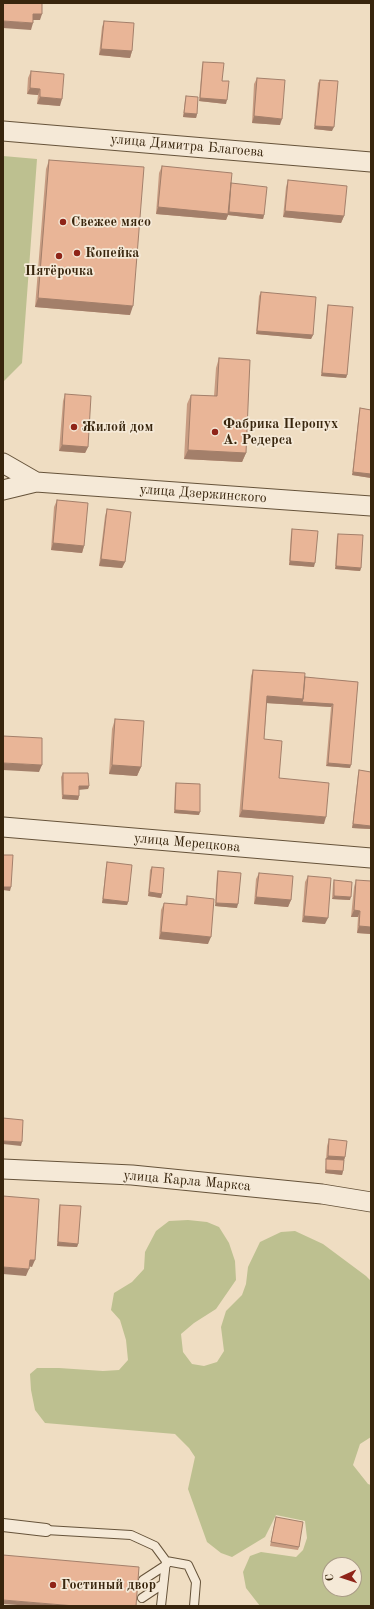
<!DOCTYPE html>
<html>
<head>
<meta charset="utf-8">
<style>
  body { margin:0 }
  #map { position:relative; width:374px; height:1609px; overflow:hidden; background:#efddc2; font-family:"Old Standard TT",serif }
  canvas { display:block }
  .frame { position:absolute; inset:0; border:4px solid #38250d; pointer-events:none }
  .north { position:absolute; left:322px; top:1557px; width:40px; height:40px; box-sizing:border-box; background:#f5e9d7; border:1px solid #a99b86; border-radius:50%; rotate:267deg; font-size:11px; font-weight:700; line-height:16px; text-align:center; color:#38250d }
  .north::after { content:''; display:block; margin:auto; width:14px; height:18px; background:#8f2418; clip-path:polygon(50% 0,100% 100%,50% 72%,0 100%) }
</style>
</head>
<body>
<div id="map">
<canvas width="374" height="1609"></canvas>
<div class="frame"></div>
<div class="north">С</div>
</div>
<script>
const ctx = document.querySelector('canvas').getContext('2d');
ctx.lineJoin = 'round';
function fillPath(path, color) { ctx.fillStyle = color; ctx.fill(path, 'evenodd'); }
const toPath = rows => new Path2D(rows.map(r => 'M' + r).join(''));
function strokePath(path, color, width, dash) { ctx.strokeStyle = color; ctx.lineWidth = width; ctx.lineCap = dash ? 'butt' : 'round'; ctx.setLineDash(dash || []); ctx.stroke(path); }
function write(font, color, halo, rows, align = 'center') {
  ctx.font = font + ' "Old Standard TT",serif'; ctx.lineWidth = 3.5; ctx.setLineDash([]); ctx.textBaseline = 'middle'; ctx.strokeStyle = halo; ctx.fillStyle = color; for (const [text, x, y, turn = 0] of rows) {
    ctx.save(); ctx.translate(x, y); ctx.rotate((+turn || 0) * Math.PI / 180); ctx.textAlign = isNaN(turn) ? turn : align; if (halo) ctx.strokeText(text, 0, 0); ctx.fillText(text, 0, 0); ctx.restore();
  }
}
fillPath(toPath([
  [3,156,37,159,22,363,3,382],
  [188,1220,207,1222,219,1227,229,1243,235,1261,236,1280,216,1309,194,1323,181,1334,183,1352,192,1364,204,1366,217,1362,224,1351,221,1327,226,1311,242,1295,246,1284,248,1267,260,1242,281,1232,295,1231,323,1244,366,1276,371,1281,371,1437,360,1444,353,1465,368,1484,371,1485,371,1606,260,1606,246,1588,243,1572,250,1556,261,1552,296,1557,303,1550,307,1538,305,1521,276,1515,265,1537,232,1557,221,1553,207,1542,188,1489,195,1457,189,1448,175,1434,45,1423,35,1410,31,1390,30,1374,37,1368,59,1368,103,1371,119,1370,128,1360,126,1340,120,1320,111,1310,114,1293,132,1282,144,1269,145,1252,156,1231,169,1221],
  [330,1565,354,1565,354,1589,330,1589]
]), '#bdc090');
const service = toPath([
  [46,1530,131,1535,155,1546,166,1561,161,1606],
  [166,1561,188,1565,196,1582,194,1606],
  [143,1580,166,1565],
  [142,1598,163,1584]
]);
const pedestrian = toPath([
  [3,1525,46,1530]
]);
const tertiary = toPath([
  [3,131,371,162],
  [3,463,36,482],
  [3,490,36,482,371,506],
  [3,827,371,858],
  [3,1169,132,1175,322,1194,371,1202]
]);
strokePath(service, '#66533a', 10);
strokePath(pedestrian, '#66533a', 14);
strokePath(tertiary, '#66533a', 21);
strokePath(service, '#f5e9d7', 8);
strokePath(pedestrian, '#f5e9d7', 12);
strokePath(tertiary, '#f5e9d7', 19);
fillPath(toPath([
  [104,21,132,51,130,58,99,55,102,27],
  [203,62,222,81,226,104,199,101,202,65],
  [31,71,60,106,37,104,38,95,27,94,28,78],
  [257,78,280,125,252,123,254,84],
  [320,80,332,131,314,129,318,83],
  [186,96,197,114,196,118,183,117,185,100],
  [49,160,130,315,35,307,46,169],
  [162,166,231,183,264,215,263,219,228,215,226,220,156,214,159,173],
  [288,180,344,216,341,223,283,217,286,187],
  [261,292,313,335,311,339,256,334,259,296],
  [328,305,347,375,346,378,321,376,327,308],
  [219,358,246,453,242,462,184,459,187,404,191,395,214,396,216,368],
  [65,394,88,447,85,453,59,451,63,401],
  [360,408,371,410,371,478,352,475,359,412],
  [57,500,84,546,82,553,51,550,54,507],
  [107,509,125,562,122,568,99,566,105,516],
  [292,529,314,567,289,565,291,533],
  [338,534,361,568,360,571,335,569,337,537],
  [253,670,305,677,358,682,350,768,326,766,331,707,267,703,264,739,279,778,324,824,239,817,251,676],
  [115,719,141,767,137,776,109,774,112,729],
  [359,770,371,829,352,828,358,774],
  [63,773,89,786,88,789,79,789,79,796,78,800,62,799,61,777],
  [176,783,199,815,174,813,175,786],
  [107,862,128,902,127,905,102,903,106,866],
  [152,867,162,894,161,898,148,896,150,870],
  [218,871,237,908,215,906,217,874],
  [259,873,291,900,288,907,254,904,256,879],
  [308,876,325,924,302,922,305,882],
  [334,880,350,900,332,899,333,883],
  [356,880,371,934,357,933,358,917,351,917,354,887],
  [187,896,208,944,159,939,161,910,164,903,185,905],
  [329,1139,345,1157,344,1160,343,1171,342,1175,325,1173,327,1146],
  [60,1205,78,1244,77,1247,57,1246,59,1208],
  [276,1517,299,1547,298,1550,270,1546,275,1520]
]), '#c89c82');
fillPath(toPath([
  [33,14,42,14,40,20,31,20],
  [3,21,33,23,31,30,3,28],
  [101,49,132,51,130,58,99,55],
  [30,88,40,89,38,95,27,94],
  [40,97,62,99,60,106,37,104],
  [200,98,227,100,226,104,199,101],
  [184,113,197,114,196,118,183,117],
  [254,116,282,119,280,125,252,123],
  [315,126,334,127,332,131,314,129],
  [158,207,227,212,264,215,263,219,228,215,226,220,156,214],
  [285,211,344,216,341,223,283,217],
  [38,298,133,306,130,315,35,307],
  [257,331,313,335,311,339,256,334],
  [322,373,347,375,346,378,321,376],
  [62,445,88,447,85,453,59,451],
  [188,450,246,453,242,462,184,459],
  [353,472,371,474,371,478,352,475],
  [53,543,84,546,82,553,51,550],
  [101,559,125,562,122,568,99,566],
  [290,561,315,563,314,567,289,565],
  [336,566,361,568,360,571,335,569],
  [267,696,303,699,333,704,331,707,265,703],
  [3,763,42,765,39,772,3,770],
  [328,763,351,765,350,768,326,766],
  [112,765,141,767,137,776,109,774],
  [79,786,89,786,88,789,78,790],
  [63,795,79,796,78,800,62,799],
  [175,810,200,812,199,815,174,813],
  [242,810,326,817,324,824,239,817],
  [353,824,371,826,371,829,352,828],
  [3,887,11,887,10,891,3,890],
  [149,892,162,894,161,898,148,896],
  [334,896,351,897,350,900,332,899],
  [256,897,291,900,288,907,254,904],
  [103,899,128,902,127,905,102,903],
  [216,903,238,904,237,908,215,906],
  [354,910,360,911,358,917,351,917],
  [304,916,328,918,325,924,302,922],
  [359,926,371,927,371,934,357,933],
  [161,932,211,937,208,944,159,939],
  [3,1141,22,1142,21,1146,3,1144],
  [328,1156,345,1157,343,1164,326,1159],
  [326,1170,343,1171,342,1175,325,1173],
  [58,1242,78,1244,77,1247,57,1246],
  [30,1260,35,1260,32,1267,27,1266],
  [3,1267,29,1269,26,1276,3,1274],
  [3,1600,75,1606,32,1606,3,1604]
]), '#a37f6a');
const building = toPath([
  [3,3,42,3,42,14,33,14,33,23,3,21,3,3],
  [104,21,134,23,132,51,101,49,104,21],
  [203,62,224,63,222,81,229,81,227,100,200,98,203,62],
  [31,71,64,74,62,99,40,97,40,89,30,88,31,71],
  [257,78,285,80,282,119,254,116,257,78],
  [320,80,338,81,334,127,315,126,320,80],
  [186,96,198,97,197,114,184,113,186,96],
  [49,160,144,167,133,306,38,298,49,160],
  [162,166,232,173,228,214,158,207,162,166],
  [288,180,347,186,344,216,285,211,288,180],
  [231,183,267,187,264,215,229,212,231,183],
  [261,292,316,297,313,335,257,331,261,292],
  [328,305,353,307,347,375,322,373,328,305],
  [219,358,250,360,246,453,188,450,191,395,217,396,219,358],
  [65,394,91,396,88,447,62,445,65,394],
  [360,408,371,410,371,474,353,472,360,408],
  [57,500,88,503,84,546,53,543,57,500],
  [107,509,131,512,125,562,101,559,107,509],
  [292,529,318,531,315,563,290,561,292,529],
  [338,534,363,535,361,568,336,566,338,534],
  [253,670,305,673,303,699,267,696,264,739,282,741,279,778,329,783,326,817,242,810,253,670],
  [305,677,358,682,351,765,328,763,333,704,302,702,303,699,305,677],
  [115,719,144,721,141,767,112,765,115,719],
  [3,736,42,738,42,765,3,763,3,736],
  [359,770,371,772,371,826,353,824,359,770],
  [63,773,88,773,89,786,79,786,79,796,63,795,63,773],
  [176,783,200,784,200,812,175,810,176,783],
  [3,855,13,855,11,887,3,887,3,855],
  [107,862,132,865,128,902,103,899,107,862],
  [152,867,164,868,162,894,149,892,152,867],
  [218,871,241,873,238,904,216,903,218,871],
  [259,873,293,876,291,900,256,897,259,873],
  [308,876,331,878,328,918,304,916,308,876],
  [334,880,352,882,351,897,334,896,334,880],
  [356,880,371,881,371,927,359,926,360,911,354,910,356,880],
  [187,896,214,899,211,937,161,932,164,903,187,905,187,896],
  [3,1118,23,1120,22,1142,3,1141,3,1118],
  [329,1139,347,1141,345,1157,328,1156,329,1139],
  [326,1159,344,1160,343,1171,326,1170,326,1159],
  [3,1196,39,1199,35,1260,30,1260,29,1269,3,1267,3,1196],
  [60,1205,81,1206,78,1244,58,1242,60,1205],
  [276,1517,303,1522,299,1547,271,1542,276,1517],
  [3,1555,139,1567,136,1606,75,1606,3,1600,3,1555]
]);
fillPath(building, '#e9b597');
strokePath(building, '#a37f6a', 1);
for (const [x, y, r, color] of [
  [63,222,4,"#8f2418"],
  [77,253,4,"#8f2418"],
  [59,256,4,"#8f2418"],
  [74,427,4,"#8f2418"],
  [215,432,4,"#8f2418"],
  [53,1585,4,"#8f2418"]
]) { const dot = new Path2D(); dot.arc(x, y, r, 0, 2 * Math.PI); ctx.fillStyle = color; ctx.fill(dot); strokePath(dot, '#f5e9d7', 1.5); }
write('14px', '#38250d', '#f5e9d7', [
  ["улица Димитра Благоева",187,146,5],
  ["улица Дзержинского",203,494,4],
  ["улица Мерецкова",187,843,5],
  ["улица Карла Маркса",187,1181,5]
]);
write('bold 14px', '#38250d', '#f5e9d7', [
  ["Свежее мясо",71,222],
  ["Копейка",85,253],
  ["Пятёрочка",59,271,"center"],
  ["Фабрика Перопух",223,424],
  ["А. Редерса",223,440],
  ["Жилой дом",82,427],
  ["Гостиный двор",61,1585]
], 'left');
</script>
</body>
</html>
